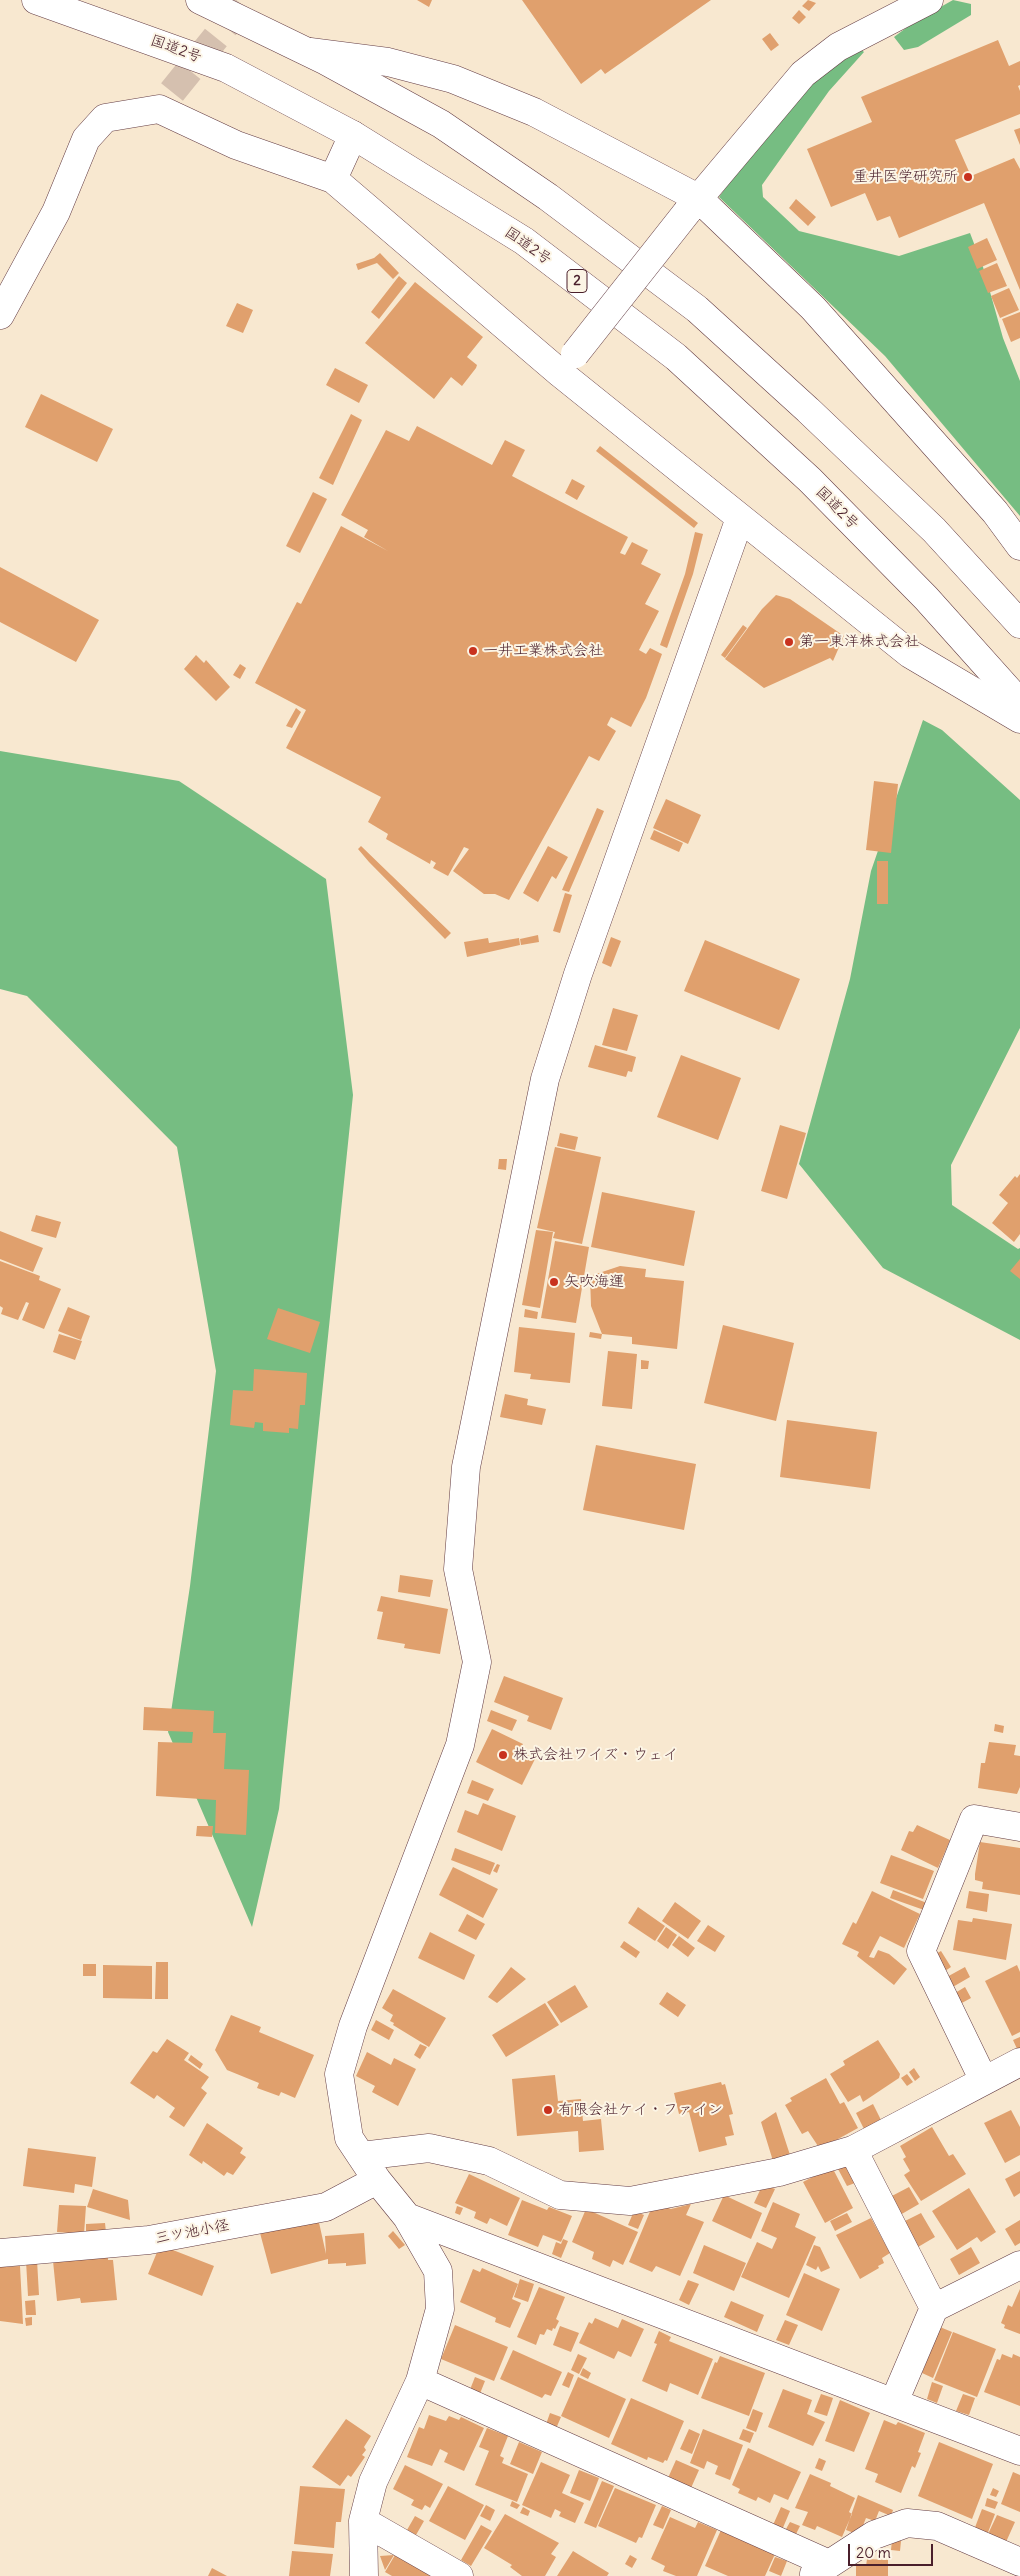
<!DOCTYPE html>
<html>
<head>
<meta charset="utf-8">
<style>
  body { margin:0 }
  #map { position:relative; width:1020px; height:2576px; overflow:hidden; background:#f8e8d0; font-family:Delius,sans-serif }
  canvas { display:block }
  .scale { position:absolute; left:848px; top:2544px; width:85px; height:22px; box-sizing:border-box; border:2px solid #4a1f2b; border-top:0; padding-left:6px; font-size:15px; line-height:18px; white-space:nowrap; color:#4a1f2b; -webkit-text-stroke:4px #fcf5e5; paint-order:stroke }
</style>
</head>
<body>
<div id="map">
<canvas width="1020" height="2576"></canvas>
<div class="scale">20 m</div>
</div>
<script>
const ctx = document.querySelector('canvas').getContext('2d');
ctx.lineJoin = 'round';
function fillPath(path, color) { ctx.fillStyle = color; ctx.fill(path, 'evenodd'); }
const toPath = rows => new Path2D(rows.map(r => 'M' + r).join(''));
function strokePath(path, color, width, dash) { ctx.strokeStyle = color; ctx.lineWidth = width; ctx.lineCap = dash ? 'butt' : 'round'; ctx.setLineDash(dash || []); ctx.stroke(path); }
function write(font, color, halo, rows, align = 'center') {
  ctx.font = font + ' Delius,"Klee One",sans-serif'; ctx.lineWidth = 4; ctx.setLineDash([]); ctx.textBaseline = 'middle'; ctx.strokeStyle = halo; ctx.fillStyle = color; for (const [text, x, y, turn = 0] of rows) {
    ctx.save(); ctx.translate(x, y); ctx.rotate((+turn || 0) * Math.PI / 180); ctx.textAlign = isNaN(turn) ? turn : align; if (halo) ctx.strokeText(text, 0, 0); ctx.fillText(text, 0, 0); ctx.restore();
  }
}
fillPath(toPath([
  [953,0,971,4,971,15,918,47,904,50,894,37,914,22],
  [857,46,864,52,829,91,762,185,763,197,799,231,899,256,970,233,983,267,1003,338,1020,381,1020,516,885,356,719,197,745,161,815,78],
  [923,720,942,730,1020,800,1020,1028,951,1165,952,1205,1018,1249,1020,1248,1020,1340,883,1268,799,1164,850,979,871,871],
  [0,751,179,781,326,879,353,1095,279,1809,252,1927,168,1732,190,1586,216,1371,177,1147,27,996,0,989]
]), '#76bd82');
fillPath(toPath([
  [417,0,432,0,429,7],
  [522,0,711,0,605,74,601,69,581,84],
  [808,0,816,3,809,11,802,6],
  [799,10,806,17,799,24,792,18],
  [770,33,779,45,771,51,762,39],
  [998,40,1009,66,1020,61,1020,85,1018,86,1020,91,1020,114,955,140,971,176,1014,158,1020,169,1020,290,984,203,899,238,890,216,877,221,865,193,831,207,807,149,872,122,861,97],
  [1020,128,1020,145,1014,130],
  [796,199,816,217,808,226,789,208],
  [987,238,997,260,977,269,968,247],
  [380,253,399,273,393,279,377,263,358,270,356,264,374,258],
  [997,263,1007,286,988,293,979,271],
  [399,276,407,283,379,319,371,312],
  [415,282,483,337,467,357,477,365,476,368,462,386,451,377,434,399,365,343],
  [1009,288,1019,310,1000,318,991,296],
  [237,303,253,310,243,333,226,326],
  [1020,312,1020,338,1011,342,1002,319],
  [335,368,368,385,359,403,326,385],
  [41,394,113,429,97,462,25,427],
  [351,414,362,420,333,485,319,478],
  [417,426,492,465,505,440,525,450,512,476,628,537,620,553,625,555,632,542,648,550,641,564,661,574,645,604,659,611,639,650,646,654,650,648,662,654,646,698,631,727,611,717,607,725,616,731,599,761,589,756,509,900,495,894,484,894,453,871,469,849,464,847,448,876,433,868,436,863,431,860,430,864,386,839,388,834,368,822,381,797,286,748,306,710,255,683,297,602,301,604,341,526,388,551,364,537,368,530,341,515,386,430,409,441],
  [600,446,698,523,694,528,596,451],
  [572,479,585,486,577,500,565,493],
  [313,492,327,499,300,553,286,546],
  [695,532,703,534,693,574,667,648,660,645,685,574],
  [0,567,99,620,76,662,0,622],
  [776,595,790,599,844,636,833,661,830,658,764,688,725,659,762,609],
  [743,625,747,628,725,658,721,655],
  [196,655,204,663,206,660,230,687,216,701,184,669],
  [240,664,246,668,240,679,233,675],
  [296,708,301,712,292,728,286,726],
  [874,781,898,784,891,853,866,850],
  [666,799,701,815,688,844,653,828],
  [597,808,604,811,569,892,562,890],
  [654,830,683,843,679,852,650,839],
  [361,846,451,933,445,939,369,862,358,849],
  [548,846,568,857,556,879,552,876,538,902,523,893],
  [877,861,888,861,888,904,877,904],
  [565,893,572,895,560,933,553,931],
  [538,935,539,942,521,945,520,939],
  [611,937,621,941,611,967,602,963],
  [488,938,489,943,519,938,520,945,467,957,464,942],
  [705,940,800,979,779,1030,684,991],
  [613,1008,638,1015,627,1051,602,1045],
  [595,1045,636,1057,632,1072,628,1071,626,1077,588,1067],
  [681,1055,741,1078,718,1140,657,1117],
  [780,1125,806,1133,787,1199,761,1191],
  [560,1133,578,1137,575,1150,557,1146],
  [555,1147,601,1157,582,1244,553,1238,555,1232,537,1228],
  [499,1159,507,1159,506,1170,498,1169],
  [1020,1174,1020,1234,1014,1242,992,1223,1008,1203,999,1195,1015,1176,1017,1178],
  [602,1192,695,1211,684,1266,591,1247],
  [36,1215,61,1222,56,1238,31,1231],
  [536,1230,553,1232,540,1308,522,1305],
  [0,1231,43,1248,33,1272,0,1259],
  [555,1241,589,1247,576,1323,541,1318],
  [1020,1259,1020,1279,1010,1271],
  [0,1261,40,1276,39,1280,61,1289,44,1329,22,1320,29,1303,26,1302,18,1320,1,1314,3,1308,0,1306],
  [620,1266,646,1269,645,1277,684,1281,677,1349,632,1344,632,1337,602,1334,591,1306,590,1276],
  [68,1307,90,1316,81,1340,58,1331],
  [278,1308,320,1322,310,1353,267,1339],
  [525,1309,538,1312,537,1319,524,1317],
  [723,1325,794,1343,776,1421,704,1403],
  [519,1327,575,1333,570,1383,530,1379,531,1374,514,1372],
  [590,1332,602,1334,601,1339,589,1337],
  [59,1334,82,1341,75,1360,53,1352],
  [608,1351,637,1354,632,1409,602,1406],
  [641,1360,649,1361,648,1369,641,1369],
  [254,1369,307,1373,305,1405,300,1405,298,1429,289,1428,289,1433,263,1431,263,1423,255,1422,254,1428,230,1425,233,1390,253,1391],
  [505,1394,528,1399,527,1405,546,1409,542,1425,500,1417],
  [787,1420,877,1432,870,1489,780,1477],
  [596,1445,696,1464,684,1530,583,1510],
  [400,1575,433,1580,430,1597,398,1592],
  [381,1596,448,1609,440,1654,404,1648,405,1644,377,1639,383,1612,377,1611],
  [504,1676,563,1698,551,1730,527,1721,529,1716,494,1702],
  [144,1707,214,1711,213,1733,226,1733,224,1769,249,1770,246,1835,215,1833,216,1800,156,1796,158,1742,192,1743,193,1732,143,1730],
  [491,1710,517,1720,512,1731,487,1721],
  [995,1724,1004,1726,1003,1733,994,1731],
  [492,1729,523,1744,519,1751,535,1759,522,1785,476,1762],
  [989,1742,1016,1745,1014,1755,1020,1756,1020,1787,1017,1794,978,1788,981,1763,985,1763],
  [472,1780,494,1789,488,1801,467,1793],
  [483,1803,516,1816,502,1851,457,1832,465,1810,478,1815],
  [917,1825,950,1840,938,1868,901,1850,909,1831,913,1832],
  [197,1826,213,1826,212,1837,196,1836],
  [980,1842,1020,1848,1020,1895,982,1889,983,1882,975,1880,975,1874],
  [455,1848,495,1863,490,1875,451,1860],
  [891,1855,934,1871,923,1899,880,1883],
  [497,1864,500,1865,497,1873,493,1871],
  [453,1867,498,1889,483,1918,439,1895],
  [893,1890,927,1903,924,1910,890,1898],
  [872,1891,920,1914,904,1948,880,1936,869,1957,874,1958,878,1950,889,1954,907,1969,894,1985,857,1956,859,1952,842,1944,853,1922,856,1924],
  [969,1891,989,1894,987,1912,966,1908],
  [675,1902,701,1921,688,1939,662,1921],
  [638,1907,665,1926,655,1941,628,1923],
  [467,1914,485,1924,476,1940,458,1931],
  [973,1918,1012,1924,1006,1960,953,1950,958,1920,972,1922],
  [708,1925,725,1936,715,1952,697,1941],
  [666,1927,677,1935,668,1949,657,1941],
  [430,1932,475,1955,464,1980,418,1958],
  [679,1936,695,1948,688,1957,672,1945],
  [624,1941,640,1952,636,1958,620,1947],
  [941,1951,951,1967,942,1973,932,1956],
  [156,1962,168,1962,168,1999,155,1999],
  [83,1964,96,1964,96,1976,83,1976],
  [103,1965,152,1966,152,1999,103,1998],
  [1017,1965,1020,1972,1020,2032,1012,2036,985,1981],
  [511,1967,526,1979,497,2003,488,1997],
  [965,1967,970,1977,951,1988,945,1978],
  [575,1985,588,2007,561,2023,547,2002],
  [965,1987,971,1998,960,2004,955,1993],
  [393,1989,446,2018,429,2047,393,2025,394,2023,390,2021,393,2015,382,2008],
  [667,1992,686,2005,678,2017,659,2004],
  [545,2003,559,2025,506,2057,492,2035],
  [231,2015,261,2027,259,2032,314,2055,295,2098,281,2092,279,2096,257,2088,259,2083,227,2070,215,2050],
  [376,2020,394,2030,389,2040,371,2030],
  [1020,2037,1020,2050,1018,2051,1013,2040],
  [167,2039,189,2053,184,2060,209,2077,201,2088,207,2093,184,2127,169,2117,175,2108,157,2095,154,2099,130,2083,153,2051,157,2053],
  [878,2040,900,2074,899,2078,863,2102,860,2095,848,2102,830,2074,845,2065,843,2061],
  [420,2044,427,2047,420,2059,414,2055],
  [367,2052,391,2065,394,2058,416,2069,398,2106,372,2092,375,2086,356,2076],
  [191,2055,203,2064,200,2069,188,2060],
  [914,2068,920,2077,915,2081,909,2072],
  [907,2074,913,2082,907,2086,901,2078],
  [555,2075,558,2101,581,2099,583,2121,601,2119,604,2150,579,2152,578,2131,517,2136,512,2079],
  [826,2078,840,2104,844,2102,858,2128,820,2149,808,2131,802,2134,785,2105,792,2101,790,2098],
  [721,2082,722,2085,725,2084,733,2114,729,2115,734,2135,725,2137,727,2145,699,2152,689,2112,679,2114,674,2093],
  [873,2104,882,2122,865,2131,856,2113],
  [1011,2110,1020,2127,1020,2155,1005,2163,984,2123],
  [776,2112,790,2155,773,2161,761,2122],
  [207,2123,243,2148,240,2153,246,2157,233,2175,227,2172,224,2176,203,2161,202,2164,189,2155],
  [932,2127,949,2156,953,2154,966,2174,921,2201,904,2175,910,2171,903,2159,906,2157,900,2146],
  [28,2148,96,2157,92,2187,75,2184,74,2193,23,2186],
  [846,2165,855,2183,847,2186,838,2169],
  [832,2167,853,2208,825,2223,803,2182],
  [1020,2171,1020,2193,1014,2197,1005,2179],
  [469,2174,520,2198,507,2226,490,2218,487,2224,474,2218,476,2212,455,2203],
  [763,2184,775,2189,766,2208,754,2203],
  [909,2187,919,2204,900,2215,890,2197],
  [969,2188,996,2232,981,2242,977,2237,957,2250,932,2211],
  [93,2189,128,2200,130,2220,87,2207],
  [724,2195,762,2213,751,2239,712,2221],
  [522,2200,547,2210,549,2207,572,2216,561,2242,543,2235,538,2247,508,2235],
  [773,2202,800,2214,795,2227,816,2237,789,2298,741,2277,757,2242,772,2249,777,2238,761,2231],
  [691,2204,686,2215,704,2222,680,2276,656,2266,652,2272,629,2262,651,2209,666,2207,671,2209],
  [59,2205,86,2206,84,2234,57,2232],
  [457,2206,463,2208,460,2215,455,2213],
  [586,2209,638,2232,623,2265,613,2260,610,2267,592,2259,594,2252,572,2242],
  [634,2211,644,2215,638,2229,628,2225],
  [847,2213,852,2222,835,2231,830,2221],
  [921,2213,935,2237,918,2247,903,2222],
  [318,2218,326,2254,325,2236,364,2233,366,2264,346,2266,346,2263,328,2264,328,2259,271,2274,260,2233],
  [871,2218,890,2253,882,2258,884,2263,878,2266,879,2268,860,2279,836,2235],
  [1020,2220,1020,2243,1015,2246,1005,2229],
  [105,2223,106,2232,86,2233,86,2224],
  [393,2231,405,2245,399,2249,388,2236],
  [563,2239,568,2241,561,2258,552,2254,556,2242,561,2244],
  [160,2245,214,2266,202,2296,148,2274],
  [704,2245,746,2263,734,2291,693,2273],
  [814,2245,820,2247,830,2268,821,2272,818,2266,816,2270,806,2265],
  [971,2247,980,2263,959,2275,950,2259],
  [108,2255,108,2260,113,2260,117,2300,81,2303,80,2298,57,2301,53,2261],
  [37,2260,39,2295,28,2296,26,2261],
  [20,2266,23,2324,0,2321,0,2267],
  [482,2268,518,2284,512,2299,521,2303,510,2328,495,2322,496,2318,460,2302,473,2269,480,2272],
  [804,2273,840,2289,822,2331,786,2315],
  [520,2279,534,2284,528,2302,514,2297],
  [688,2280,699,2284,689,2305,679,2300],
  [539,2287,565,2297,556,2319,559,2321,555,2329,553,2328,552,2331,547,2329,544,2335,540,2334,536,2345,517,2337],
  [1020,2289,1020,2334,1004,2328,1005,2325,1001,2323,1008,2305,1012,2307],
  [35,2300,36,2315,26,2315,25,2301],
  [731,2301,764,2315,757,2332,724,2317],
  [32,2317,32,2325,26,2326,25,2318],
  [595,2318,618,2328,622,2319,644,2329,631,2357,618,2351,614,2359,579,2343,589,2322,592,2324],
  [785,2320,798,2325,789,2345,776,2340],
  [455,2325,508,2347,494,2381,441,2359],
  [560,2326,579,2333,571,2352,553,2345],
  [940,2327,952,2332,933,2378,922,2373],
  [659,2331,671,2337,669,2341,713,2359,698,2395,670,2383,667,2392,642,2381,657,2344,654,2343],
  [953,2332,996,2349,977,2397,934,2380],
  [513,2350,562,2372,551,2396,545,2394,542,2398,500,2379],
  [578,2354,587,2358,579,2374,571,2370],
  [1002,2354,1012,2358,1013,2354,1020,2357,1020,2406,984,2392,997,2359,1000,2360],
  [720,2356,765,2373,749,2416,701,2398,715,2362,717,2363],
  [583,2368,591,2373,588,2379,580,2375],
  [568,2372,574,2375,569,2388,562,2385],
  [475,2377,485,2381,479,2396,469,2392],
  [578,2377,626,2399,609,2438,561,2416],
  [932,2382,943,2386,937,2403,927,2399],
  [783,2389,812,2400,807,2414,825,2422,813,2446,768,2427],
  [821,2394,833,2398,827,2416,814,2412],
  [963,2394,975,2398,969,2415,956,2411],
  [631,2398,684,2421,667,2461,665,2460,663,2463,648,2457,647,2460,611,2444],
  [840,2400,870,2413,854,2452,825,2441],
  [753,2409,763,2413,756,2432,746,2428],
  [550,2413,561,2417,555,2431,545,2427],
  [429,2415,446,2421,449,2416,459,2420,461,2417,484,2428,464,2471,444,2462,448,2453,440,2449,432,2466,407,2457,419,2427,424,2429],
  [346,2419,371,2436,364,2447,366,2450,362,2455,365,2457,351,2477,348,2475,340,2486,312,2467],
  [884,2420,896,2425,898,2422,925,2433,918,2452,921,2453,915,2468,912,2466,901,2493,875,2482,878,2474,865,2469],
  [487,2428,508,2436,500,2456,504,2458,502,2463,528,2474,517,2502,475,2485,489,2451,479,2447],
  [689,2429,700,2434,692,2454,680,2449],
  [703,2429,743,2445,730,2480,715,2474,718,2466,707,2461,704,2469,690,2463],
  [743,2429,754,2433,750,2443,739,2439],
  [519,2442,542,2452,533,2474,510,2464],
  [939,2442,993,2464,972,2519,918,2496],
  [748,2448,801,2472,788,2500,774,2494,770,2503,758,2497,756,2501,738,2493,740,2489,732,2485],
  [819,2458,826,2461,822,2471,815,2468],
  [676,2460,699,2470,691,2488,668,2478],
  [541,2462,570,2475,562,2493,584,2503,575,2523,559,2516,561,2512,555,2509,551,2518,522,2505],
  [405,2465,443,2484,430,2508,425,2505,422,2510,411,2505,414,2500,393,2489],
  [579,2470,599,2478,590,2501,570,2493],
  [1013,2472,1020,2475,1020,2512,1001,2504],
  [810,2474,831,2483,830,2486,855,2498,849,2512,852,2514,842,2537,817,2526,815,2530,802,2525,808,2512,795,2508],
  [602,2481,614,2486,596,2528,584,2523],
  [300,2486,345,2489,341,2522,336,2522,334,2548,294,2544],
  [448,2486,484,2505,465,2540,429,2521],
  [615,2488,656,2505,642,2538,639,2537,636,2543,598,2526],
  [993,2488,999,2491,996,2497,990,2495],
  [858,2495,893,2510,891,2516,879,2511,875,2521,866,2518,862,2528,854,2533,846,2530],
  [987,2498,998,2502,995,2509,985,2506],
  [512,2501,520,2505,517,2509,510,2506],
  [486,2505,495,2510,490,2521,480,2516],
  [662,2506,671,2510,663,2529,653,2525],
  [523,2507,530,2511,528,2516,520,2513],
  [781,2507,790,2511,782,2530,773,2525],
  [982,2509,995,2514,987,2535,974,2530],
  [505,2514,559,2543,551,2554,556,2557,545,2576,522,2576,510,2567,512,2565,484,2548],
  [997,2515,1015,2522,1006,2542,988,2534],
  [415,2516,424,2521,416,2535,407,2530],
  [670,2517,695,2528,698,2522,717,2530,697,2576,676,2576,663,2571,665,2566,651,2559],
  [790,2522,800,2526,796,2534,786,2529],
  [481,2525,492,2531,471,2566,461,2560],
  [721,2530,775,2554,765,2576,728,2576,705,2566],
  [892,2540,901,2541,900,2551,891,2550],
  [292,2551,333,2554,330,2576,289,2576],
  [573,2551,609,2573,607,2576,557,2576],
  [394,2555,385,2570,380,2556],
  [395,2555,431,2576,392,2576,385,2572],
  [630,2555,637,2559,632,2568,625,2564],
  [775,2557,787,2561,781,2576,769,2571],
  [867,2559,888,2560,888,2576,856,2576,856,2565,866,2566],
  [212,2568,227,2576,208,2576]
]), '#e0a06d');
strokePath(toPath([
  [172,92,246,0]
]), '#d5c0af', 28, [28, 14]);
const minor = toPath([
  [310,52,388,62,453,79,534,112,698,198,813,308,995,512,1020,546],
  [333,179,353,135],
  [687,212,803,74,838,47,929,0],
  [0,315,56,212,86,139,105,118,159,109,236,145,333,179,560,373,910,654,1020,719],
  [984,2081,921,1951,974,1819,1020,1827],
  [853,2150,934,2308],
  [361,2156,429,2148,489,2161,560,2195,630,2201,779,2172,853,2150,1020,2062],
  [407,2217,1020,2451],
  [0,2253,149,2240,326,2207,377,2180],
  [420,2381,829,2564],
  [894,2402,934,2308,1020,2265],
  [363,2521,459,2576],
  [814,2574,874,2535,907,2523,937,2526,1020,2562],
  [364,2576,363,2521,373,2482,420,2381,440,2309,438,2271,407,2217,377,2180,349,2138,339,2074,353,2026,460,1745,477,1662,458,1569,466,1467,545,1079,578,974,740,518]
]);
const trunk = toPath([
  [36,0,226,68,353,135,524,241,676,357,810,480,926,598,1020,703],
  [200,0,326,61,441,124,548,197,697,309,808,410,934,530,1020,624]
]);
strokePath(minor, '#643d44', 29);
strokePath(trunk, '#643d44', 29);
strokePath(minor, '#fff', 28);
strokePath(trunk, '#fff', 28);
const minorBridge = toPath([
  [575,354,687,212]
]);
strokePath(minorBridge, '#643d44', 29, []);
strokePath(minorBridge, '#fff', 28);
for (const [x, y, r, color] of [
  [968,177,5,"#c8321e"],
  [789,642,5,"#c8321e"],
  [473,651,5,"#c8321e"],
  [554,1282,5,"#c8321e"],
  [503,1755,5,"#c8321e"],
  [548,2110,5,"#c8321e"]
]) { const dot = new Path2D(); dot.arc(x, y, r, 0, 2 * Math.PI); ctx.fillStyle = color; ctx.fill(dot); strokePath(dot, '#fcf5e5', 2); }
for (const [x, y, w] of [
  [577,281,20]
]) { const box = new Path2D(); box.roundRect(x - w / 2, y - 11.5, w, 23, 4); ctx.fillStyle = '#fcf5e5'; ctx.fill(box); strokePath(box, '#4a1f2b', 1); }
write('bold 14px', '#4a1f2b', null, [
  ["2",577,281]
]);
write('15px', '#4a1f2b', '#fcf5e5', [
  ["国道2号",176,49,20],
  ["国道2号",528,246,35],
  ["国道2号",837,508,45],
  ["三ツ池小径",192,2232,-11]
]);
write('15px', '#4a1f2b', '#fcf5e5', [
  ["重井医学研究所",958,177,"right"],
  ["第一東洋株式会社",799,642],
  ["一井工業株式会社",483,651],
  ["矢吹海運",564,1282],
  ["株式会社ワイズ・ウェイ",513,1755],
  ["有限会社ケイ・ファイン",558,2110]
], 'left');
</script>
</body>
</html>
